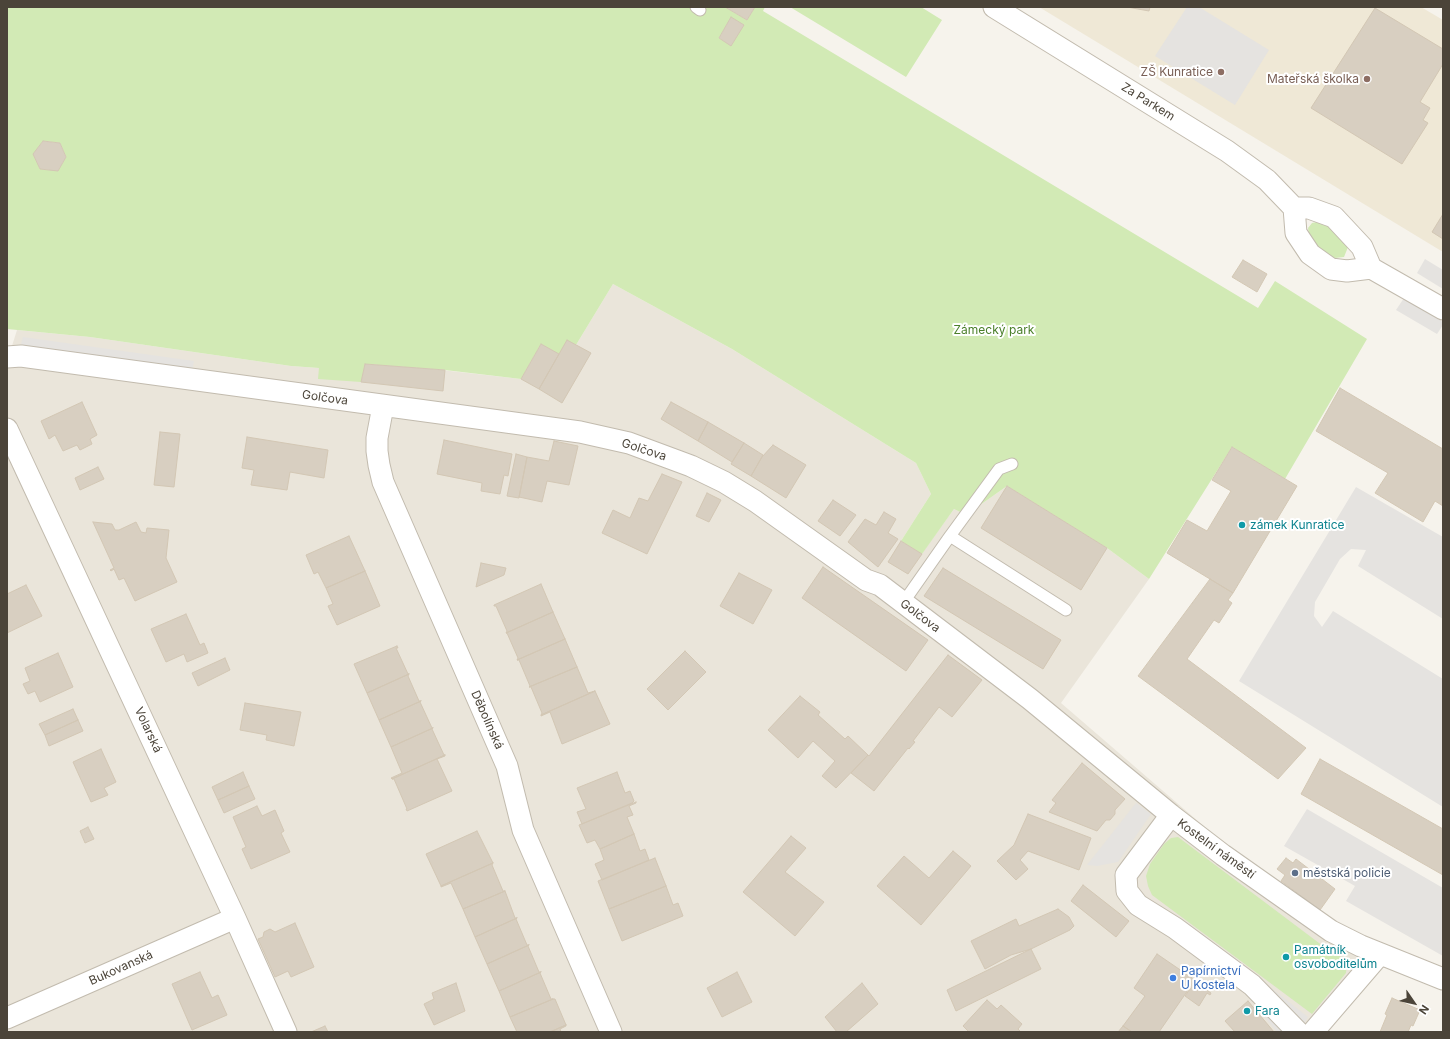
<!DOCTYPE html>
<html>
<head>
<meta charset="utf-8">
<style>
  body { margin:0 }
  #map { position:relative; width:1450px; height:1039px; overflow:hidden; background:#f6f3ec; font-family:Inter,sans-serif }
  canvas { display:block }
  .frame { position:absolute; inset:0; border:8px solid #4b4439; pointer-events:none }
  .north { position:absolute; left:1394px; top:983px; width:40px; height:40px; -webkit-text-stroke:3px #fff; paint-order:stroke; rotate:124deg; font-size:11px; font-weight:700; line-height:16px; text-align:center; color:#4b4439 }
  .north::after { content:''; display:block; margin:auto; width:14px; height:18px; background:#4b4439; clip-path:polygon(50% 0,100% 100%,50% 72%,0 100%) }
</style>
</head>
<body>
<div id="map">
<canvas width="1450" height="1039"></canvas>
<div class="frame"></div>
<div class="north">N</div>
</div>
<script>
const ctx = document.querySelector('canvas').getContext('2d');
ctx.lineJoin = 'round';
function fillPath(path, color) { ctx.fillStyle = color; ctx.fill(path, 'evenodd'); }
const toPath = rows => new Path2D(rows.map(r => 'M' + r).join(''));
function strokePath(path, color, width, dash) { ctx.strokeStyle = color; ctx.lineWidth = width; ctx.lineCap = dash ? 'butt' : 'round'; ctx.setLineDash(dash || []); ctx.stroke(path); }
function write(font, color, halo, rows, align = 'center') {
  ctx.font = font + ' Inter,sans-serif'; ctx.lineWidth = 4; ctx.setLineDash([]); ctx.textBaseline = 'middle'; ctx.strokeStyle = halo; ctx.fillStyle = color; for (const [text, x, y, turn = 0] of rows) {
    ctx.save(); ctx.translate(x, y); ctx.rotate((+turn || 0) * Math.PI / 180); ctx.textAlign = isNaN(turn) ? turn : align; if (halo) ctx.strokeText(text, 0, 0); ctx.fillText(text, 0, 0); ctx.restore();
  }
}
fillPath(toPath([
  [613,284,732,349,916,463,931,494,901,541,922,553,954,509,966,515,1007,486,1107,548,1149,579,1061,703,1235,853,1335,926,1393,953,1326,1032,7,1032,7,362,17,330,90,337,291,366,319,368,319,379,365,364,415,367,521,379,541,344,576,345]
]), '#eae5da');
fillPath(toPath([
  [1039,7,1421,7,1443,20,1443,252]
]), '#efe8d6');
fillPath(toPath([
  [7,7,725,7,747,20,755,7,765,7,763,11,1258,308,1275,281,1367,339,1285,479,1232,447,1149,579,1107,548,1007,486,966,515,954,509,922,554,901,541,931,494,916,463,732,349,613,284,576,345,559,354,541,344,521,379,445,370,365,364,361,382,318,379,319,368,291,366,90,337,7,329],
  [731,18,743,25,731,45,719,38],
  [43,141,60,143,66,157,58,170,40,169,34,154],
  [790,7,921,7,942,20,906,77],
  [1321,221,1329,224,1348,247,1344,257,1335,258,1329,257,1317,247,1309,235,1308,228,1312,223],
  [1178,837,1323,946,1335,952,1347,962,1346,973,1312,1014,1152,895,1148,886,1146,876,1150,864,1164,844,1171,838]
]), '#d2eab5');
fillPath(toPath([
  [1187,7,1199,7,1269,50,1235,105,1155,56],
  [1425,259,1443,270,1443,289,1417,273],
  [1404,298,1443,322,1443,325,1437,334,1396,310],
  [23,337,194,361,191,375,20,348],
  [1356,487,1443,537,1443,619,1358,566,1366,550,1351,549,1340,559,1315,602,1314,616,1322,627,1333,611,1443,679,1443,807,1239,681],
  [1136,803,1151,814,1118,862,1097,866,1087,865],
  [1307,809,1443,888,1443,956,1346,901,1355,886,1284,846],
  [1201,933,1308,1017,1303,1025,1197,940],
  [1265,1003,1289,1032,1277,1032,1258,1009]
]), '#e5e3e0');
const building = toPath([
  [725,7,755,7,747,20,725,7],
  [1127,7,1150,7,1149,11,1127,7],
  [1375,8,1443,49,1443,64,1420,102,1430,108,1423,120,1428,123,1402,164,1311,108,1375,8],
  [731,17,744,25,731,46,719,38,731,17],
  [43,141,60,143,66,157,58,171,40,169,33,154,43,141],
  [1443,214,1443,239,1432,232,1443,214],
  [1243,260,1267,274,1257,292,1232,277,1243,260],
  [567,340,591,353,562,403,539,389,567,340],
  [541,344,559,354,539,389,521,379,541,344],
  [365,364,445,370,443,391,361,382,365,364],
  [1340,388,1443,449,1443,506,1435,501,1423,522,1375,493,1388,473,1316,431,1340,388],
  [82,402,97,435,90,439,92,444,80,450,77,445,63,451,55,435,49,439,41,421,82,402],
  [671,402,708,422,698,441,661,419,671,402],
  [708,422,744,443,732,462,698,441,708,422],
  [160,432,180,434,174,487,154,485,160,432],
  [247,437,328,450,324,478,290,472,287,490,251,485,254,470,242,468,247,437],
  [444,440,512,454,508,476,504,475,500,494,481,491,482,483,437,474,444,440],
  [554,441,578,446,569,485,547,481,542,502,519,497,527,457,549,461,554,441],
  [744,443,763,455,751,476,731,464,744,443],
  [773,445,806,465,786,498,751,476,762,457,773,445],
  [1232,447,1297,486,1233,593,1167,553,1187,520,1207,531,1231,491,1212,480,1232,447],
  [516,454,527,457,519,498,507,496,516,454],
  [98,467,104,479,80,490,75,478,98,467],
  [662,474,682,482,647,554,602,533,613,510,630,518,639,498,648,501,662,474],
  [1007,486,1107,548,1081,590,981,528,1007,486],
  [707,493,721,500,709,522,696,516,707,493],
  [833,500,856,515,840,536,818,521,833,500],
  [884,512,896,519,888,533,898,539,878,567,848,542,865,519,876,525,884,512],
  [93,522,112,524,115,530,119,530,136,522,141,532,146,533,147,528,169,530,166,558,177,582,135,601,124,578,119,580,114,569,111,571,110,570,114,568,93,522],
  [349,536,365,571,326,588,318,572,314,574,306,555,349,536],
  [901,541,922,554,908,574,888,562,901,541],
  [481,563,506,568,504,575,476,587,481,563],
  [823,567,928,640,906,671,802,598,823,567],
  [943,568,1061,640,1043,669,924,596,943,568],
  [365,571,380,606,337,625,328,606,333,604,326,588,365,571],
  [739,573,772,590,753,624,720,606,739,573],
  [1210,579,1233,593,1228,600,1232,603,1219,623,1214,620,1187,659,1306,748,1278,779,1138,676,1210,579],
  [541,584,553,612,506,633,507,631,496,606,494,606,494,605,541,584],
  [26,585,42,616,7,633,7,594,26,585],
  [553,612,565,639,517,660,518,658,507,633,506,633,553,612],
  [186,614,200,645,204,643,208,653,187,662,184,654,166,662,151,629,186,614],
  [565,639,577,667,529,687,530,686,519,660,517,660,565,639],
  [397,646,398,648,396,648,408,674,409,674,367,693,354,664,397,646],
  [685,651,706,672,668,710,647,689,685,651],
  [58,653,73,687,40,702,35,691,28,694,23,684,30,681,25,668,58,653],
  [948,655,982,680,952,717,939,707,913,741,915,742,909,749,908,748,874,791,851,773,868,755,869,756,948,655],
  [225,658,230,670,198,686,192,673,225,658],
  [577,667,588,693,595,691,541,715,542,713,531,687,529,687,577,667],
  [409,674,408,676,419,701,421,701,379,720,367,693,409,674],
  [595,691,610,724,562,744,550,712,541,716,541,715,595,691],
  [800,696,820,712,818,715,845,739,848,736,868,755,836,788,822,776,835,761,813,741,798,758,768,730,800,696],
  [421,701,420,702,432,728,433,728,391,747,379,720,421,701],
  [245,703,301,712,294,746,266,740,267,735,240,730,245,703],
  [73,709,78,720,45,735,39,724,73,709],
  [78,720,83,731,49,746,45,735,78,720],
  [433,728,432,729,444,755,445,755,392,779,391,778,402,773,391,747,433,728],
  [101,749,116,782,104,788,108,795,91,802,73,762,101,749],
  [445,755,445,756,437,759,452,791,407,811,406,809,407,809,394,779,392,779,445,755],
  [1320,759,1443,829,1443,875,1301,794,1320,759],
  [1082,763,1125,799,1115,810,1115,814,1110,820,1106,820,1097,831,1049,812,1056,803,1052,800,1082,763],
  [243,772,249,786,218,800,212,787,243,772],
  [617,772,625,793,630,791,634,801,632,803,582,824,577,812,586,809,577,788,617,772],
  [249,786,255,799,224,813,218,800,249,786],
  [636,802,636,803,629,806,633,815,627,817,634,834,600,849,595,840,587,843,579,825,636,802],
  [257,806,262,816,275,810,284,831,281,833,290,852,251,869,242,849,246,847,233,817,257,806],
  [1028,814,1091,838,1079,870,1028,851,1020,860,1028,869,1016,880,997,861,1014,845,1028,814],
  [88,827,94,839,85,843,80,831,88,827],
  [477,831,493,863,441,886,426,854,477,831],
  [634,834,640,851,645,849,649,860,602,880,595,864,604,860,600,849,634,834],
  [791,836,806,848,785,872,824,902,795,936,743,892,791,836],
  [953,851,971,866,921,925,877,886,904,856,929,878,953,851],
  [655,858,666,886,609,909,598,881,655,858],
  [1286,858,1293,863,1296,859,1335,889,1320,910,1281,881,1285,875,1277,869,1286,858],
  [493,863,492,865,503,891,505,891,463,909,451,883,441,887,441,886,493,863],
  [1083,885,1129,921,1116,937,1071,901,1083,885],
  [666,886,673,905,678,903,683,916,622,941,609,909,666,886],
  [505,891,515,918,517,918,475,937,463,909,505,891],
  [1058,909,1069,917,1074,926,1070,930,1031,949,1011,955,985,969,971,941,1016,919,1019,926,1058,909],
  [517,918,516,919,527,945,529,945,487,964,475,937,517,918],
  [295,923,314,967,291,977,288,971,275,977,258,939,263,937,264,932,270,929,275,932,295,923],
  [529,945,528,946,539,972,541,972,499,991,487,964,529,945],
  [1031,949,1041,969,956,1011,947,990,1031,949],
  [1157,954,1195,980,1159,1032,1132,1032,1123,1026,1145,996,1134,988,1157,954],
  [200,972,212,998,218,995,227,1015,192,1030,172,984,200,972],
  [541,972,540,973,551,999,553,999,510,1017,499,991,541,972],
  [737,972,752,1002,722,1017,707,988,737,972],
  [1195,982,1211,993,1210,995,1207,993,1199,1006,1185,996,1195,982],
  [456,983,465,1011,434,1025,424,1004,434,999,432,993,456,983],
  [862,983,878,1004,846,1032,837,1032,825,1017,862,983],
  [1392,998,1420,1010,1413,1026,1411,1025,1408,1032,1380,1032,1387,1015,1385,1014,1392,998],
  [553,999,555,999,566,1025,550,1032,517,1032,510,1017,553,999],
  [987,1000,997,1009,1001,1005,1022,1024,1018,1029,1021,1032,969,1032,963,1026,987,1000],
  [1248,1001,1274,1032,1235,1032,1225,1021,1248,1001],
  [566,1025,566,1026,560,1029,561,1032,550,1032,566,1025],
  [325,1026,328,1032,311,1032,325,1026],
  [1123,1026,1132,1032,1118,1032,1123,1026]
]);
fillPath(building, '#d8cfc1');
strokePath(building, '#d3c7b4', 1);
const lane = toPath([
  [696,7,700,10],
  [950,536,999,469,1012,464],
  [903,603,950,536,1066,610]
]);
const street = toPath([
  [994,7,1227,151,1267,180,1294,208,1296,233,1310,254,1331,269,1347,271,1371,268],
  [1294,208,1309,208,1334,217,1362,247,1371,268,1443,309],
  [7,357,21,356,580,432,629,443,691,466,724,482,755,501,866,580,880,585,1030,699,1171,815,1223,855,1331,931,1361,946,1443,979],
  [383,406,377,438,377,451,379,465,383,482,507,766,523,830,611,1032],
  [7,429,235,918,286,1032],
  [1171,815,1126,875,1127,891,1138,905,1175,928,1252,985,1298,1032],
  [7,1018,235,918],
  [1313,1032,1380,954]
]);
strokePath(lane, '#c2bbae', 13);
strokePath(street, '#c2bbae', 23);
strokePath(lane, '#fff', 11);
strokePath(street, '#fff', 21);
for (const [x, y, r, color] of [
  [1221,72,4,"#8d6e63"],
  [1367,79,4,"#8d6e63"],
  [1242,525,4,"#0f9aa8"],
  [1295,873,4,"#5c6f8a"],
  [1286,957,4,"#0f9aa8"],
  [1173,978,4,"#3f7fe0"],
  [1247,1011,4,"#0f9aa8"]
]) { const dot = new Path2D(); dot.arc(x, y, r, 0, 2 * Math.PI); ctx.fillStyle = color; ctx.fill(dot); strokePath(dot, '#fff', 1.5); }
write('12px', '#785e54', '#fff', [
  ["ZŠ Kunratice",1213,72],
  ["Mateřská školka",1359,79]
], 'right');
write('12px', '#4b4439', '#fff', [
  ["Za Parkem",1148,102,32],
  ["Golčova",325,398,8],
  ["Golčova",644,450,18],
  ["Golčova",920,616,37],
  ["Děbolínská",487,720,66],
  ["Volarská",148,730,65],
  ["Kostelní náměstí",1216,849,36],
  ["Bukovanská",121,968,-24]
]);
write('12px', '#4a7f2a', '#fff', [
  ["Zámecký park",994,330]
]);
write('12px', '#0d838f', '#fff', [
  ["zámek Kunratice",1250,525],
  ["Památník",1294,950],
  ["osvoboditelům",1294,964],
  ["Fara",1255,1011]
], 'left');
write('12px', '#4e5e75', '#fff', [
  ["městská policie",1303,873]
], 'left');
write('12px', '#366cbe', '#fff', [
  ["Papírnictví",1181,971],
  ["U Kostela",1181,985]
], 'left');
</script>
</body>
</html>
